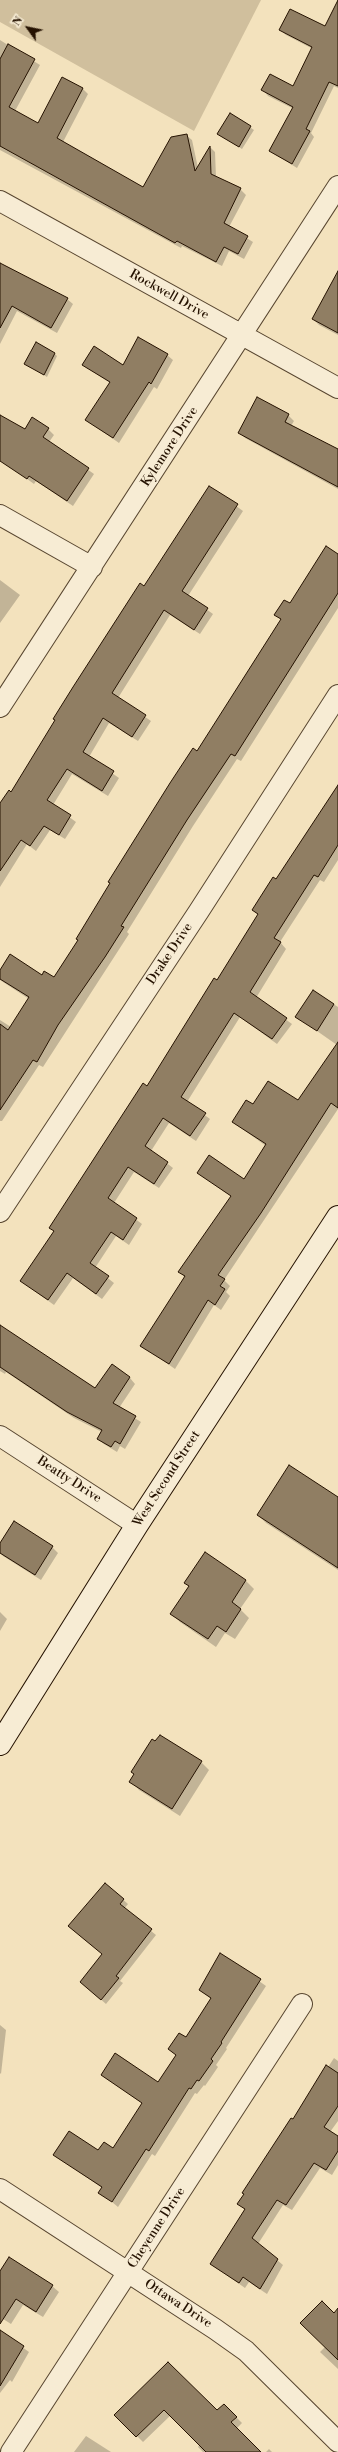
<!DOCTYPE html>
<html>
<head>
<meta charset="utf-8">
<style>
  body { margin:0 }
  #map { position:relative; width:338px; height:2452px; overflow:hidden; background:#f3e2bd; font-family:"Libre Bodoni",serif }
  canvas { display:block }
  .north { position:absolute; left:8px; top:8px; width:40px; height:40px; -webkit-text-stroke:3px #f7ecd4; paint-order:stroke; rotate:303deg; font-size:11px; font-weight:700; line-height:16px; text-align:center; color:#251201 }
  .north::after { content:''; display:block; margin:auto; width:14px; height:18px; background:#251201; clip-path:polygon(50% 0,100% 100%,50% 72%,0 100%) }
</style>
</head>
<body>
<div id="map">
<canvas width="338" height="2452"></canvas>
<div class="north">N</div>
</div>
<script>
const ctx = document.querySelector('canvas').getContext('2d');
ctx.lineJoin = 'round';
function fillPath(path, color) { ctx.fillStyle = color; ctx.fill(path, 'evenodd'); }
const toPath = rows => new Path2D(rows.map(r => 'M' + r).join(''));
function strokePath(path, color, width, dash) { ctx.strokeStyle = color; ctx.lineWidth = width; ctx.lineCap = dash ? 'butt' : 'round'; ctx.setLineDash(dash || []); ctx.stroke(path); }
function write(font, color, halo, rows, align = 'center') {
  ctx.font = font + ' "Libre Bodoni",serif'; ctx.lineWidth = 3.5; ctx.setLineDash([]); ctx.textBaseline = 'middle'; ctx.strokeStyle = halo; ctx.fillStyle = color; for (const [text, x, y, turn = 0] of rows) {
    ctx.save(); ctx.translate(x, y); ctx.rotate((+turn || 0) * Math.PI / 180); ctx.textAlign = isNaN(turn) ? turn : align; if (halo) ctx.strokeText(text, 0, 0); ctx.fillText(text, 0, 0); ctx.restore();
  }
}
fillPath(toPath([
  [0,0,261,0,194,131,0,22]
]), '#d0bf9d');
fillPath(toPath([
  [338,3,338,88,334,86,311,133,314,137,297,168,270,151,294,109,268,96,263,90,293,87,313,49,286,35,280,30,325,28],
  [0,40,40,65,15,111,38,125,82,88,88,94,63,142,144,188,186,135,192,140,198,168,210,147,215,152,216,177,240,189,246,195,229,227,253,242,244,259,229,251,222,266,182,246,181,248,0,150],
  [230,114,254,130,242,149,218,134],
  [0,264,37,285,39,283,67,299,73,304,57,333,17,311,0,344],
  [338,296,338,335,319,325,313,319],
  [54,353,57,356,47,377,25,364],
  [167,355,173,360,157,389,154,387,119,443,86,420,110,383,83,365,123,366],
  [288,415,294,421,291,426,338,451,338,489,245,438,239,432],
  [0,416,25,430,48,429,54,435,49,442,94,474,73,506,36,481,34,484,4,462,0,456],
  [210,487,243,511,188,596,213,614,200,634,170,615,118,698,151,721,138,741,109,723,89,757,119,778,108,796,72,774,53,805,76,822,65,839,50,830,36,851,27,844,0,887,0,805,11,793],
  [338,555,338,608,241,761,237,759,193,826,127,932,129,934,43,1067,39,1065,2,1121,0,1121,0,1020,11,1027,29,999,3,982,0,980,0,971,54,978,281,620,276,615,291,605],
  [0,580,20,595,0,623],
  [338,786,338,860,324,882,320,880,280,942,286,949,256,998,292,1024,277,1044,240,1017,187,1102,210,1119,196,1141,169,1123,151,1151,173,1168,159,1188,134,1172,114,1203,142,1224,129,1245,116,1236,95,1268,114,1283,102,1299,73,1278,54,1305,21,1281,55,1232,50,1227,148,1087,217,981,258,915,253,910,276,880],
  [313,991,338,1007,338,1109,224,1280,230,1286,226,1292,230,1296,221,1310,214,1305,175,1369,142,1346,185,1278,180,1272,232,1197,198,1173,244,1180,266,1146,233,1122,253,1105,298,1102,337,1045,297,1017],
  [0,1327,95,1390,112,1366,130,1378,135,1384,119,1408,141,1422,125,1449,120,1446,117,1452,104,1444,98,1439,102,1432,74,1418,6,1372,5,1374,0,1371],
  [338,1498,338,1570,266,1523,258,1515],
  [0,1545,52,1547,58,1553,41,1580,3,1556,0,1553],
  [205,1553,246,1581,254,1589,240,1609,249,1618,235,1639,225,1633,216,1647,180,1622,172,1614,190,1587,185,1583],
  [0,1612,7,1619,0,1631],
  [201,1762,209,1770,180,1816,139,1790,131,1781],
  [105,1884,128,1904,124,1909,156,1935,120,1981,123,1983,106,2004,81,1982,103,1955],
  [221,1954,266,1986,226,2048,227,2049,216,2065,218,2067,205,2086,204,2085,197,2094,195,2093,155,2156,152,2154,118,2207,100,2192,102,2188,55,2155,114,2149,143,2104,102,2075,158,2083,177,2056,169,2049,186,2038,211,1999,200,1990],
  [0,2025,6,2030,1,2074,0,2073],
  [334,2058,338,2061,338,2121,330,2132,338,2137,338,2165,332,2175,320,2168,292,2210,283,2205,258,2244,283,2265,267,2294,249,2282,245,2288,211,2264,246,2211,239,2204],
  [0,2273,52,2286,59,2292,43,2317,23,2305,11,2324,0,2317],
  [338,2310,338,2369,320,2352,325,2347,334,2314],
  [0,2331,29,2352,12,2382,10,2380,0,2393],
  [168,2363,217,2412,224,2405,242,2423,236,2429,260,2452,203,2452,198,2447,200,2444,171,2415,143,2442,116,2415],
  [86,2436,111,2452,74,2452],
  [269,2449,272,2452,266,2452]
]), '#0003');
const building = toPath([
  [338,0,338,86,329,82,306,129,310,131,292,164,269,151,293,107,261,90,270,74,293,86,312,47,279,30,290,9,325,26,338,0],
  [8,44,35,59,9,107,38,123,62,77,83,88,57,138,143,187,171,137,187,134,195,171,210,146,211,174,241,188,224,223,248,236,238,254,224,247,216,262,177,241,175,243,0,146,0,59,8,44],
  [230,113,251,126,239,147,217,134,230,113],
  [0,263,68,298,51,328,12,306,0,328,0,263],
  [338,271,338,333,312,319,338,271],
  [138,337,168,354,151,384,149,382,113,438,85,420,110,382,82,365,94,346,123,365,138,337],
  [36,342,55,353,44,375,24,364,36,342],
  [257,397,289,414,285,422,338,449,338,487,238,433,257,397],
  [0,415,25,429,32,417,49,428,43,437,89,468,67,501,29,476,27,479,0,461,0,415],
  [209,486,238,504,182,591,208,608,194,630,164,610,112,693,146,715,132,737,103,718,83,752,114,771,102,791,67,769,47,800,71,815,59,835,44,826,30,846,21,840,0,871,0,803,9,790,11,792,55,720,53,719,73,687,140,583,144,586,209,486],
  [326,546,338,554,338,593,235,756,231,754,187,820,121,926,124,927,105,957,58,1025,37,1062,33,1060,0,1110,0,1024,8,1030,29,997,0,979,0,970,10,954,42,975,44,971,54,977,78,940,76,939,110,883,108,882,170,783,193,748,197,751,281,619,274,615,284,600,290,603,326,546],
  [338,785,338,845,318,877,314,875,274,938,281,942,250,992,287,1018,272,1039,234,1013,181,1097,206,1113,190,1136,163,1118,145,1146,168,1162,154,1184,128,1167,108,1198,137,1218,123,1240,111,1232,90,1263,109,1276,96,1294,67,1273,48,1300,20,1281,54,1231,49,1228,143,1083,147,1086,214,978,217,980,258,914,252,910,273,877,276,879,338,785],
  [313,990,334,1004,317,1031,295,1017,313,990],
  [338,1042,338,1108,331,1103,261,1213,218,1275,225,1279,220,1286,225,1289,215,1305,208,1300,169,1364,140,1346,185,1276,178,1272,231,1196,197,1173,209,1155,244,1179,266,1144,232,1122,246,1100,253,1104,268,1081,298,1100,338,1042],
  [0,1325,95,1388,112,1364,130,1377,113,1403,136,1416,120,1444,115,1441,111,1447,97,1439,102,1430,67,1412,0,1367,0,1325],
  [289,1465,338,1497,338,1568,257,1515,289,1465],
  [14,1521,53,1546,35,1575,0,1553,0,1543,14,1521],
  [205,1552,246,1580,232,1602,241,1609,226,1632,217,1626,208,1639,170,1614,189,1586,184,1583,205,1552],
  [160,1735,202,1761,172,1809,129,1782,134,1774,131,1772,152,1739,155,1741,160,1735],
  [105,1883,124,1899,120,1904,152,1929,116,1976,119,1978,101,2000,80,1982,102,1954,68,1926,105,1883],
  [220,1953,261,1979,221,2042,222,2043,211,2059,213,2061,199,2081,197,2080,191,2089,189,2088,149,2151,146,2149,112,2202,98,2193,102,2187,53,2155,69,2131,98,2150,104,2142,113,2148,142,2103,101,2075,115,2053,158,2082,176,2055,168,2049,179,2033,186,2037,211,1998,199,1990,220,1953],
  [326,2065,338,2073,338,2106,324,2127,338,2136,338,2151,326,2170,314,2163,286,2205,277,2200,252,2238,278,2259,260,2289,243,2277,239,2283,210,2264,245,2209,237,2204,244,2194,242,2193,291,2118,293,2119,326,2065],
  [9,2257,53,2285,36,2312,16,2299,0,2324,0,2271,9,2257],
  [322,2301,334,2313,338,2308,338,2360,300,2323,322,2301],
  [0,2330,24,2346,0,2386,0,2330],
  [168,2362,217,2410,224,2404,237,2417,231,2422,261,2452,206,2452,164,2410,136,2437,114,2415,168,2362]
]);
fillPath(building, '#907e63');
strokePath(building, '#251201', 1);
const street = toPath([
  [0,201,338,388],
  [0,515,92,567],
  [0,707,338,186],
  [0,1212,199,911,338,695],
  [0,1436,137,1525],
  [0,2189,215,2329,246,2351,338,2442],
  [11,2452,302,2004]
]);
const secondary = toPath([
  [0,1744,137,1525,338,1217]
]);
strokePath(street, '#584630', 22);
strokePath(secondary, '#251201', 24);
strokePath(street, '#f7ecd4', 20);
strokePath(secondary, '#f7ecd4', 22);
write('13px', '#251201', '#f7ecd4', [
  ["Rockwell Drive",169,295,29],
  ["Kylemore Drive",170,447,-57],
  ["Drake Drive",170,954,-56],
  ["West Second Street",167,1479,-57],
  ["Beatty Drive",69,1480,33],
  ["Cheyenne Drive",157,2228,-57],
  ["Ottawa Drive",178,2304,33]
]);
</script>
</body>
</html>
